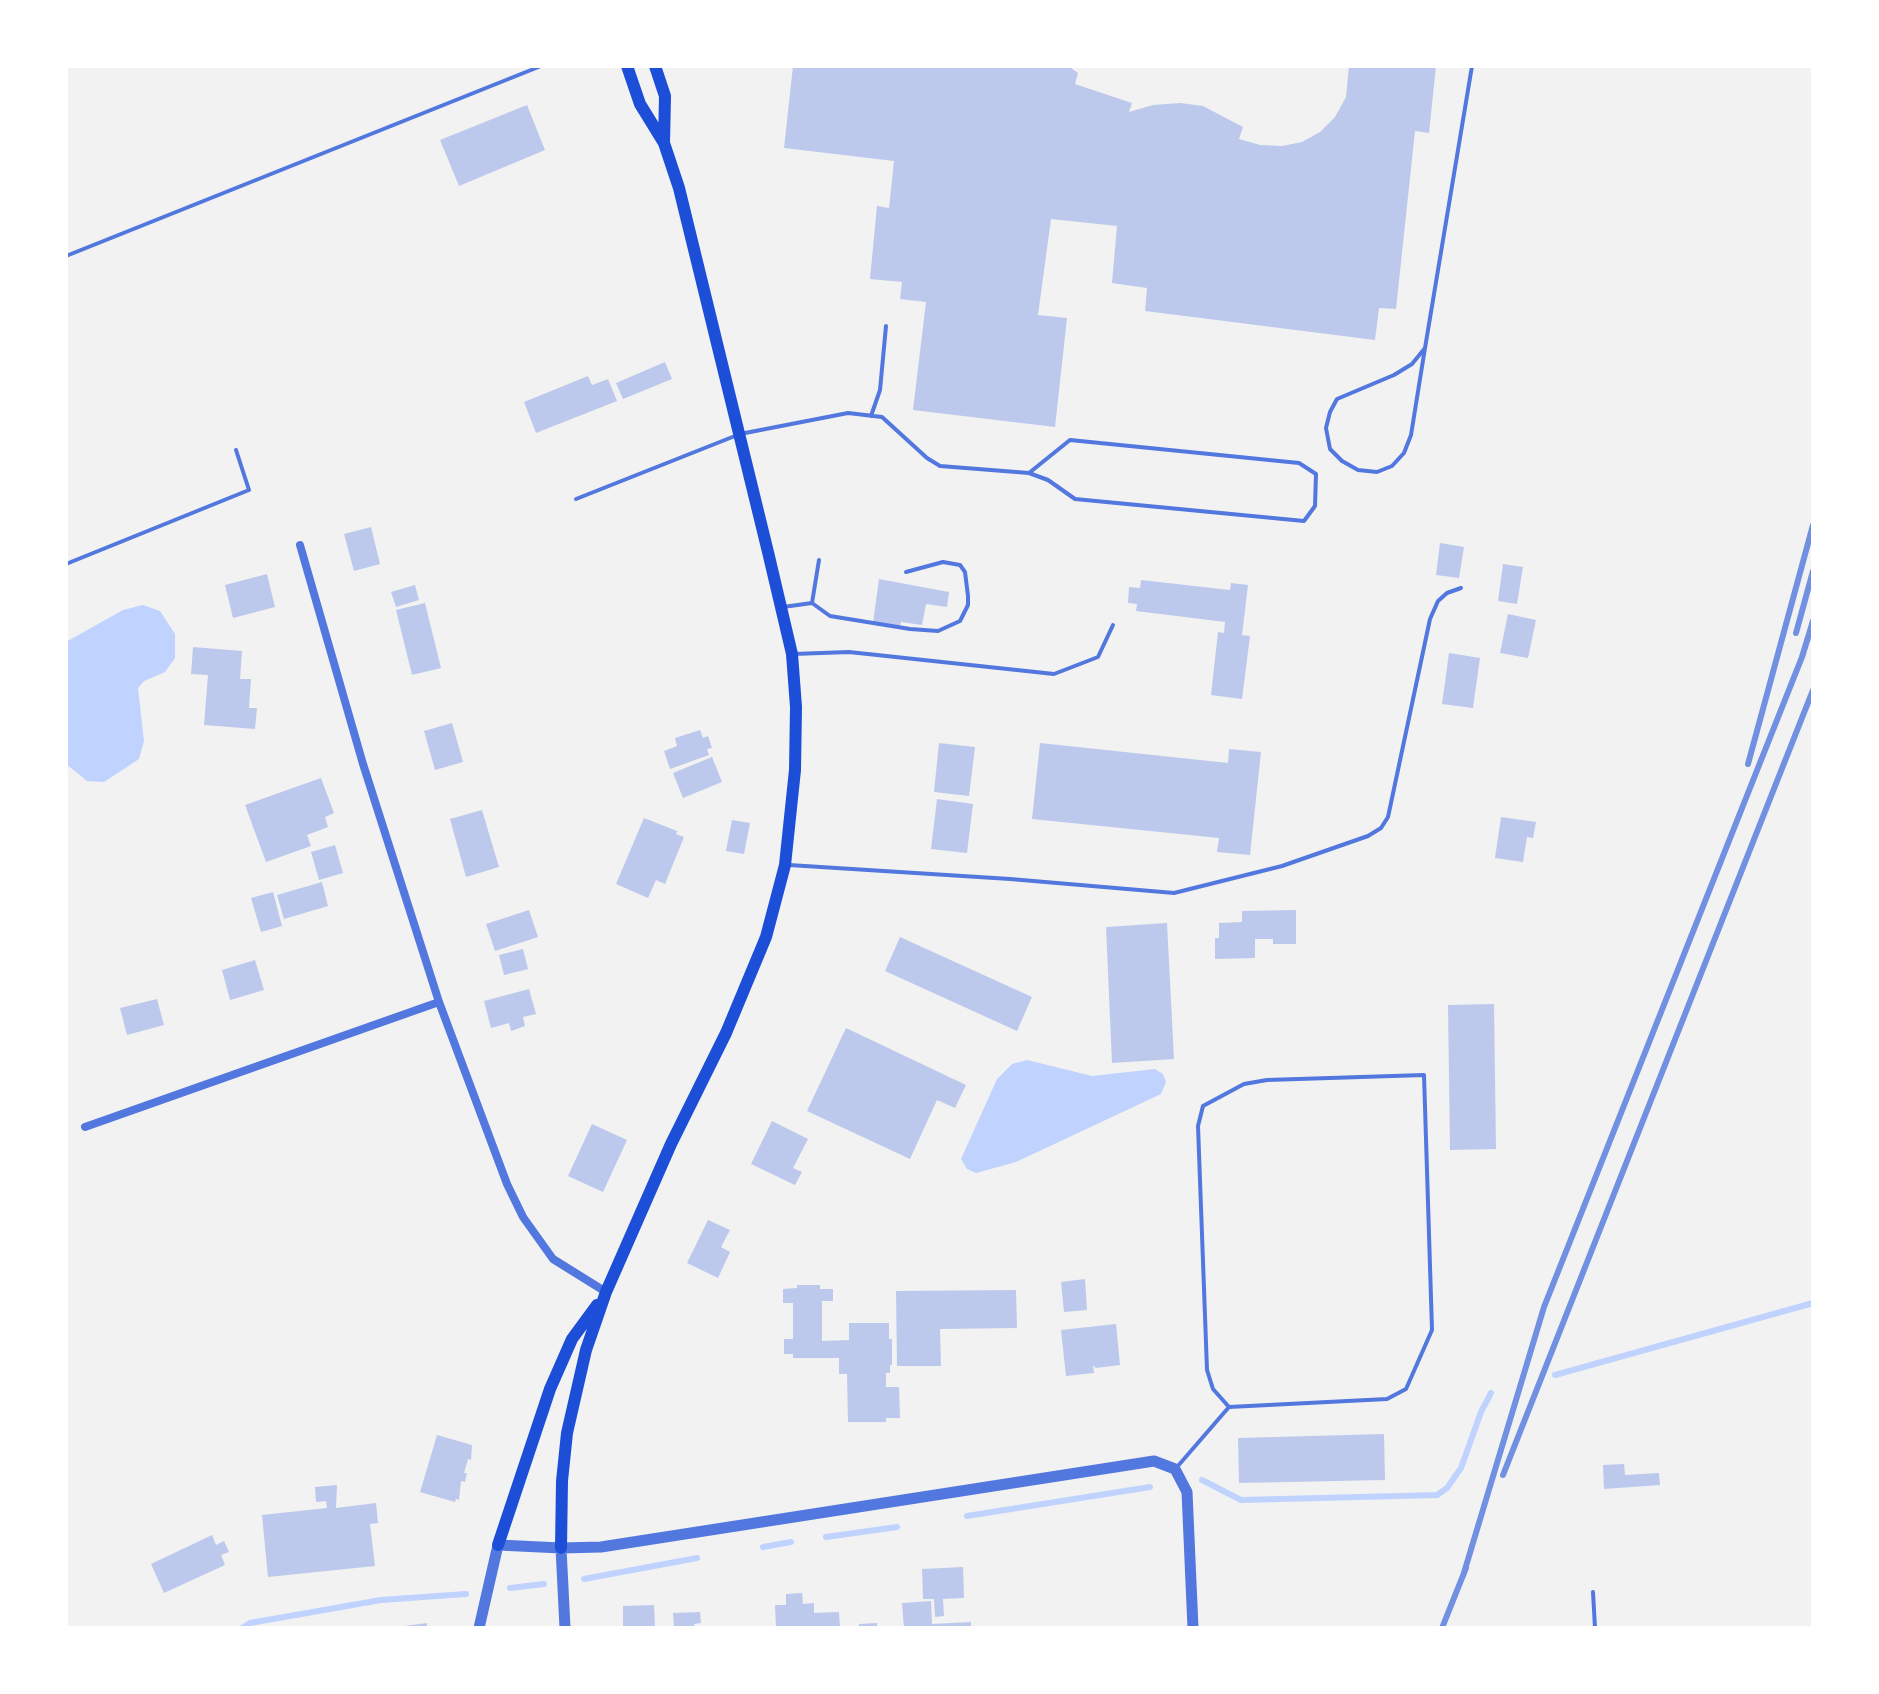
<!DOCTYPE html>
<html>
<head>
<meta charset="utf-8">
<style>
  body { margin:0 }
  #map { position:relative; width:1879px; height:1694px; overflow:hidden; background:#f2f2f2; font-family:Quicksand,sans-serif }
  canvas { display:block }
  .frame { position:absolute; inset:0; border:68px solid #fff; pointer-events:none }
</style>
</head>
<body>
<div id="map">
<canvas width="1879" height="1694"></canvas>
<div class="frame"></div>
</div>
<script>
const ctx = document.querySelector('canvas').getContext('2d');
ctx.lineJoin = 'round';
function fillPath(path, color) { ctx.fillStyle = color; ctx.fill(path, 'evenodd'); }
const toPath = rows => new Path2D(rows.map(r => 'M' + r).join(''));
function strokePath(path, color, width, dash) { ctx.strokeStyle = color; ctx.lineWidth = width; ctx.lineCap = dash ? 'butt' : 'round'; ctx.setLineDash(dash || []); ctx.stroke(path); }
fillPath(toPath([
  [143,605,160,611,175,634,175,658,165,672,144,681,138,688,144,741,139,759,104,782,87,781,66,764,66,642,123,610],
  [1027,1060,1092,1076,1155,1069,1163,1074,1166,1082,1161,1094,1016,1162,976,1173,967,1169,961,1159,997,1079,1012,1064]
]), '#bfd3fe');
strokePath(toPath([
  [1555,1375,1813,1303],
  [1202,1480,1241,1500,1437,1495,1447,1488,1461,1468,1481,1412,1491,1393],
  [967,1516,1150,1487],
  [826,1537,897,1527],
  [763,1547,791,1542],
  [584,1579,697,1558],
  [510,1588,544,1584],
  [242,1628,250,1623,381,1600,466,1594]
]), '#bfd3fe', 6);
fillPath(toPath([
  [793,66,1068,66,1078,73,1075,84,1132,103,1129,112,1153,105,1180,103,1203,106,1243,127,1239,139,1260,145,1282,146,1302,142,1320,132,1335,117,1346,97,1349,66,1436,66,1429,133,1415,131,1396,309,1379,308,1375,340,1145,311,1147,288,1112,283,1117,226,1051,219,1038,315,1067,318,1055,427,913,410,926,302,900,299,902,282,870,279,877,206,889,208,894,161,784,148],
  [527,105,545,150,459,186,440,140],
  [665,362,672,379,623,399,616,383],
  [588,376,592,385,608,379,617,401,536,433,524,402],
  [371,527,380,564,354,571,344,534],
  [1440,543,1464,547,1459,578,1436,575],
  [1503,564,1523,567,1517,604,1498,601],
  [267,574,275,607,233,618,225,585],
  [879,579,949,592,947,607,926,604,922,625,901,622,900,627,873,623],
  [1141,580,1230,590,1231,583,1248,585,1242,635,1250,636,1242,699,1211,695,1218,632,1224,633,1225,622,1136,611,1137,604,1128,603,1129,587,1140,588],
  [415,585,419,600,396,607,391,592],
  [425,603,441,668,412,675,396,610],
  [1508,614,1536,620,1528,658,1500,653],
  [193,647,242,651,240,679,251,679,249,708,257,708,255,729,204,725,208,675,191,674],
  [1449,653,1480,658,1473,708,1442,704],
  [452,723,463,762,435,770,424,731],
  [700,730,703,738,708,736,712,748,707,749,709,755,670,769,664,751,677,746,675,738],
  [939,743,975,747,969,796,934,792],
  [1040,743,1228,763,1229,749,1261,752,1250,855,1217,852,1219,838,1032,819],
  [712,757,722,782,683,798,673,773],
  [321,778,334,813,325,817,328,827,307,835,311,846,266,862,245,805],
  [937,799,973,804,967,853,931,849],
  [482,810,499,867,466,877,450,819],
  [1501,817,1536,822,1533,838,1527,837,1523,862,1495,858],
  [644,818,677,831,676,834,684,837,665,884,656,880,648,898,616,884],
  [732,820,750,823,744,854,726,851],
  [335,845,343,873,319,880,311,852],
  [322,882,328,906,284,919,277,895],
  [273,892,282,926,261,932,251,898],
  [529,910,538,937,495,951,486,924],
  [1296,910,1296,944,1273,944,1273,939,1255,939,1255,958,1215,959,1215,938,1219,938,1219,923,1242,922,1242,911],
  [1167,923,1174,1059,1112,1063,1106,927],
  [900,937,1032,997,1017,1031,885,971],
  [523,949,528,969,504,975,499,955],
  [255,960,264,990,230,1000,222,970],
  [529,989,536,1014,523,1017,525,1026,511,1031,509,1023,491,1028,484,1001],
  [157,999,164,1025,127,1035,120,1008],
  [1494,1004,1496,1149,1450,1150,1448,1005],
  [846,1028,966,1085,955,1108,937,1100,910,1159,807,1111],
  [772,1121,808,1139,793,1168,802,1172,795,1185,751,1164],
  [592,1124,627,1140,603,1192,568,1176],
  [708,1220,730,1230,721,1247,730,1252,718,1278,687,1263],
  [1085,1279,1087,1310,1064,1312,1061,1282],
  [797,1285,820,1285,820,1289,833,1289,833,1301,822,1301,822,1341,849,1340,849,1323,889,1323,889,1339,892,1339,892,1365,890,1365,890,1373,886,1373,886,1387,899,1387,900,1418,886,1418,886,1422,848,1422,847,1374,839,1374,839,1358,793,1358,793,1354,784,1354,784,1339,793,1339,793,1303,783,1303,783,1289,797,1288],
  [1016,1290,1017,1328,940,1329,941,1366,897,1366,896,1291],
  [1116,1324,1120,1365,1096,1368,1093,1365,1094,1373,1066,1376,1061,1330],
  [1384,1434,1385,1480,1239,1483,1238,1438],
  [437,1435,472,1445,471,1460,468,1459,464,1473,467,1473,465,1482,461,1481,459,1500,456,1499,455,1502,420,1492],
  [1624,1464,1625,1475,1659,1473,1660,1485,1604,1489,1603,1465],
  [337,1485,336,1508,376,1503,378,1523,370,1524,375,1566,268,1577,262,1515,327,1508,326,1501,316,1502,315,1487],
  [212,1535,216,1545,224,1541,229,1552,221,1555,225,1565,164,1593,151,1564],
  [963,1567,964,1598,943,1599,944,1616,935,1617,934,1599,923,1599,922,1569],
  [802,1593,803,1604,814,1603,814,1613,839,1612,840,1628,776,1628,775,1605,786,1605,786,1594],
  [931,1601,932,1624,971,1622,971,1628,904,1628,902,1603],
  [654,1605,655,1628,623,1628,623,1606],
  [700,1612,701,1623,694,1624,695,1628,674,1628,673,1613],
  [427,1623,427,1628,405,1628,405,1626],
  [877,1623,877,1628,859,1628,859,1624]
]), '#bdc9ec');
strokePath(toPath([
  [66,256,541,66],
  [1425,348,1412,364,1394,375,1337,399,1330,412,1326,428,1330,449,1342,461,1358,470,1377,472,1392,466,1404,453,1411,435,1425,348,1472,66],
  [871,416,880,390,886,326],
  [576,499,740,434,848,413,882,417,927,458,940,466,1029,473,1048,480,1075,499,1304,521,1315,506,1316,474,1299,463,1070,440,1029,473],
  [66,564,249,490,236,450],
  [812,603,830,616,910,629,938,631,960,621,968,605,968,596,965,572,960,565,943,562,906,572],
  [783,607,812,603,819,560],
  [793,654,849,652,1054,674,1098,657,1113,625],
  [789,865,1010,879,1174,893,1282,866,1368,836,1381,828,1388,817,1430,619,1438,601,1447,593,1461,588],
  [1177,1467,1229,1407,1387,1399,1406,1389,1432,1330,1424,1075,1267,1080,1244,1084,1203,1106,1198,1126,1207,1370,1213,1389,1229,1407],
  [1593,1592,1595,1628]
]), '#5277de', 4);
strokePath(toPath([
  [300,545,363,764,439,1002,507,1184,523,1217,553,1259,606,1292],
  [85,1127,439,1002]
]), '#5277de', 8);
strokePath(toPath([
  [561,1548,565,1628],
  [479,1628,498,1545,561,1548,601,1547,1154,1461,1175,1469,1187,1492,1193,1628]
]), '#5277de', 11);
strokePath(toPath([
  [655,66,665,96,664,143],
  [498,1545,550,1389,572,1339,597,1305],
  [561,1548,562,1481,567,1433,586,1350,606,1292,671,1144,726,1033,766,937,785,865,795,770,796,707,792,654,768,552,679,188,664,143,640,104,627,66]
]), '#1d4ed8', 12);
strokePath(toPath([
  [1796,633,1813,571],
  [1748,764,1813,525],
  [1503,1475,1813,690],
  [1463,1576,1544,1307,1802,657,1813,621],
  [1442,1628,1466,1568]
]), '#7290e2', 6);
</script>
</body>
</html>
